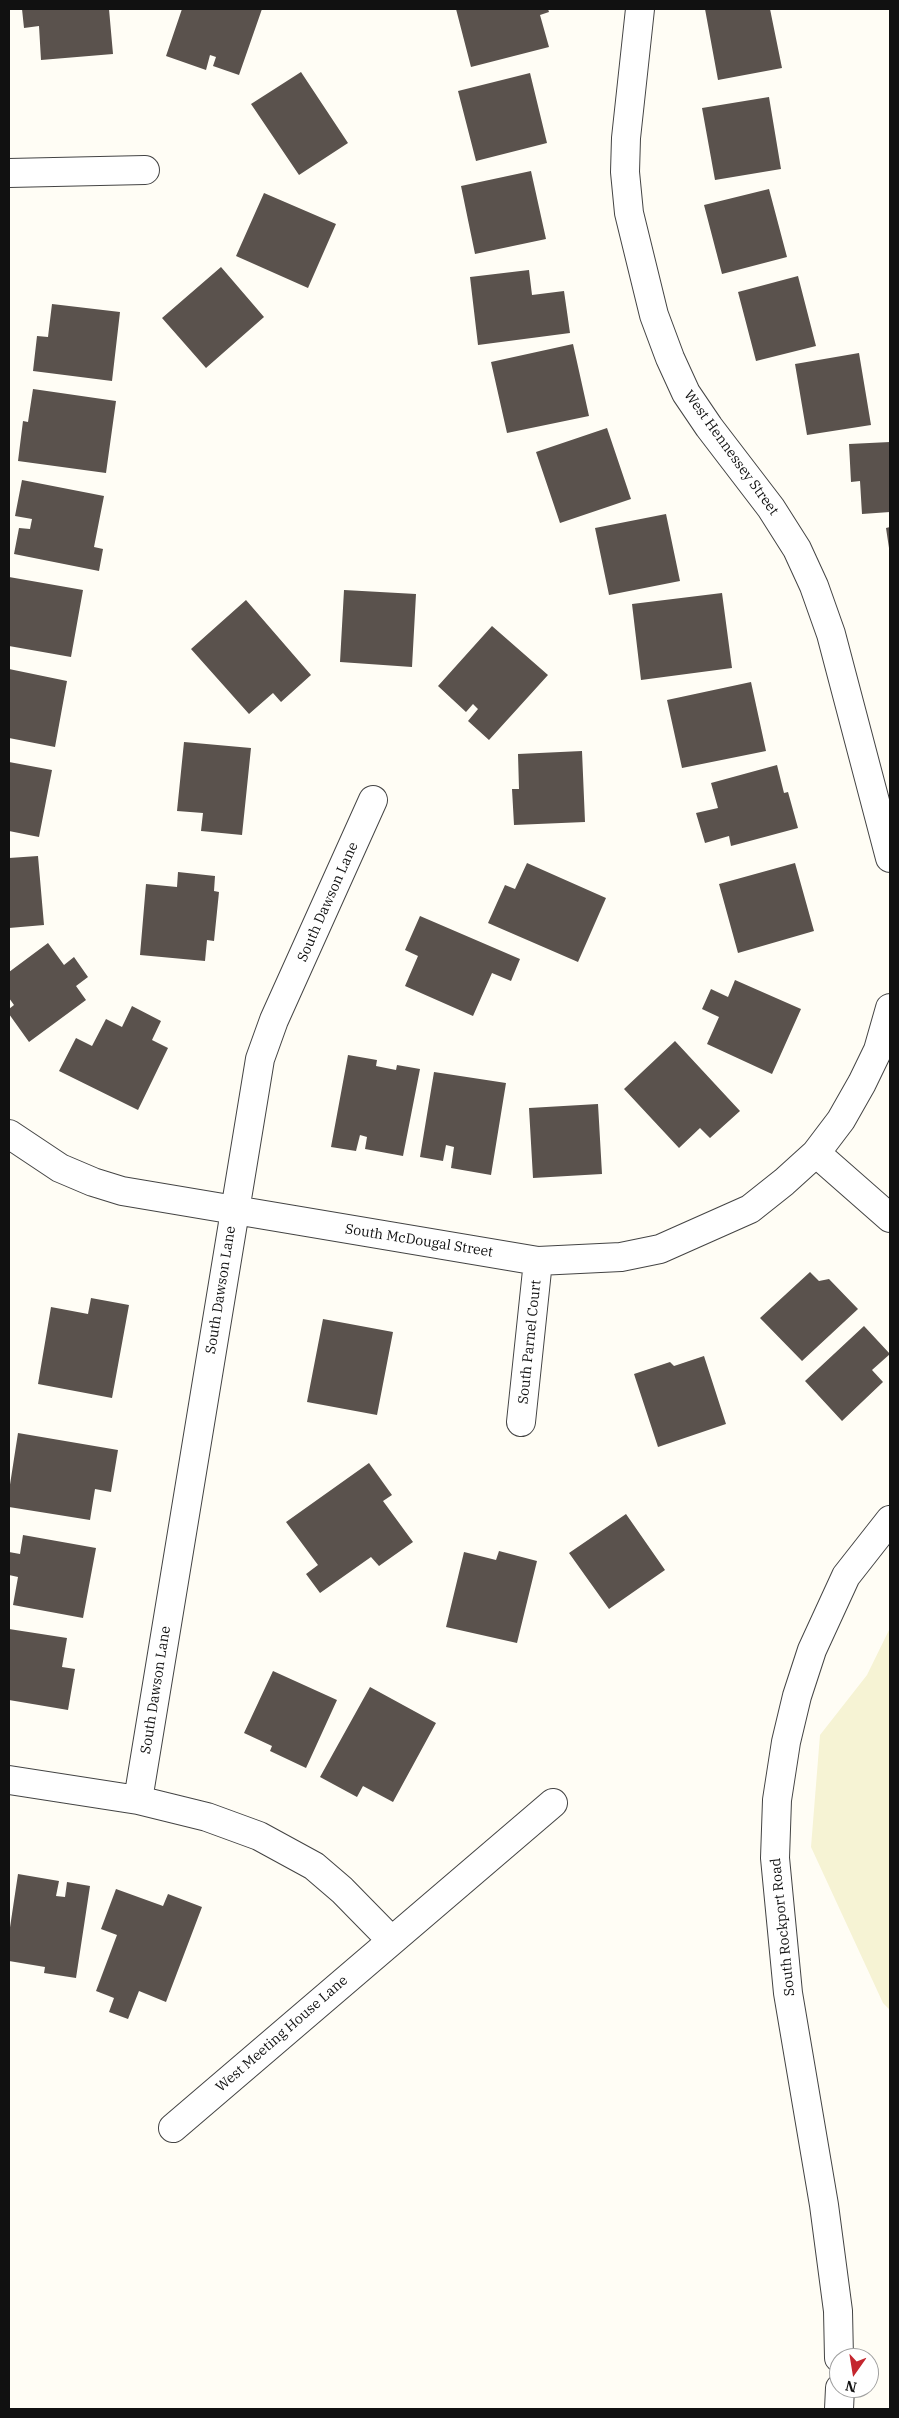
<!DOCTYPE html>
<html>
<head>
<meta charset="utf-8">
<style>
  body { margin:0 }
  #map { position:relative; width:899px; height:2418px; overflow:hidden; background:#fffdf5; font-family:"IBM Plex Serif",serif }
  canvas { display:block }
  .frame { position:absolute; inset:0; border:10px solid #111; pointer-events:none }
  .north { position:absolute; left:829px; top:2348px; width:50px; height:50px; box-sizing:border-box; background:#fff; border:1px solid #a0a0a0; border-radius:50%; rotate:193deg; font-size:14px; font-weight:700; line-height:20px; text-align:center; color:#111 }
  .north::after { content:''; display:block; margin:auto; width:18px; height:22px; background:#c4262e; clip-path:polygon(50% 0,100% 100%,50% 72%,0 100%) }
</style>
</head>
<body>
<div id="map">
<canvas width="899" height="2418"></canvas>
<div class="frame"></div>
<div class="north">N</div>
</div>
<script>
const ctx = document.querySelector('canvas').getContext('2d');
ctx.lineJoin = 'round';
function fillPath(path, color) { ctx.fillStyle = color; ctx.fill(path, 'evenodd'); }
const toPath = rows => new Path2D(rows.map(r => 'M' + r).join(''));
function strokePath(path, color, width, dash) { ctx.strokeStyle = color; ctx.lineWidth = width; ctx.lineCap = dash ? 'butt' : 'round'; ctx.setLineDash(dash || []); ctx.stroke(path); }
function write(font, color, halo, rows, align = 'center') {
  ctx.font = font + ' "IBM Plex Serif",serif'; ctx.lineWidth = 5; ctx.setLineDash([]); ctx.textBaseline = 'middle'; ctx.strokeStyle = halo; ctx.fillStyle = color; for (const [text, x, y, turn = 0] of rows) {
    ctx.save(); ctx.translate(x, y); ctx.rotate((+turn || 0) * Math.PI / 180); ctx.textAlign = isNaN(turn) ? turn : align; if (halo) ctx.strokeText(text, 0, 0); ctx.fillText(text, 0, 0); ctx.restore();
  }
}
fillPath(toPath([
  [890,1628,890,2010,883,2003,811,1847,820,1735,867,1675]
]), '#f6f3d4');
fillPath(toPath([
  [22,9,109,9,113,54,41,60,39,26,24,28],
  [182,9,262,9,239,75,213,66,216,57,210,55,206,70,166,56],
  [456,9,548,9,549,12,540,15,549,47,471,67],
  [705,9,770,9,782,68,718,80],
  [301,72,348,143,299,175,251,104],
  [530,73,547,143,476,161,458,91],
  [769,97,781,169,715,180,702,108],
  [531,171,546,239,475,254,461,186],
  [769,189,787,257,722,274,704,205],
  [264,193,336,224,308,288,236,256],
  [221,267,264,317,206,368,162,318],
  [529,270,532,295,564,291,570,333,478,345,470,277],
  [798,276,816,346,756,361,738,292],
  [52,304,120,312,112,381,33,371,37,336,48,337],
  [573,344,589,416,507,433,491,362],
  [859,353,871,425,807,435,795,364],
  [33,389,116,401,106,473,18,461,23,421,28,422],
  [607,428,631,499,560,523,536,452],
  [890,442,890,512,862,514,860,481,851,482,849,444],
  [22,480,104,496,94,547,103,549,99,571,14,554,19,528,30,529,32,519,15,516],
  [666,514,680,581,609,595,595,528],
  [890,527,890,548,889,548,886,528],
  [9,577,83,590,71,657,9,646],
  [344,590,416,594,412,667,340,662],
  [722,593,732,668,641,680,632,604],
  [246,600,311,675,281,702,273,693,249,714,191,649],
  [492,626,548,675,489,740,468,721,478,709,473,704,466,712,438,686],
  [9,669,67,681,55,747,9,738],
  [751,682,766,751,682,768,667,700],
  [184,742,251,748,242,835,201,831,203,813,177,811],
  [582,751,585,822,514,825,512,789,519,789,518,754],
  [9,762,52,770,39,837,9,831],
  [777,765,784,793,788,792,798,828,731,846,729,836,705,843,696,813,718,808,711,783],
  [38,856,44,925,9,928,9,858],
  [527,863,606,898,578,962,488,923,505,885,515,889],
  [795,863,814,931,738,953,719,884],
  [178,872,215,876,214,891,219,892,214,941,207,940,205,961,140,955,146,884,177,887],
  [420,916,520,959,511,981,492,973,473,1016,405,986,418,956,405,950],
  [48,943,64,965,74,957,88,977,76,986,86,1000,29,1042,9,1014,9,1009,14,1005,9,998,9,972],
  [735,980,801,1009,772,1074,707,1044,719,1017,702,1009,711,989,728,997],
  [132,1006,161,1021,152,1040,168,1048,138,1110,59,1071,76,1038,92,1046,106,1019,122,1027],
  [675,1041,740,1111,710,1138,700,1128,679,1148,624,1089],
  [348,1055,377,1060,376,1066,396,1070,397,1065,420,1069,403,1156,365,1149,367,1137,360,1135,356,1151,331,1147],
  [434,1072,506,1083,491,1175,451,1168,454,1147,446,1145,443,1161,420,1157],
  [598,1104,602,1174,533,1178,529,1108],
  [810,1272,819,1281,829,1279,858,1309,802,1361,760,1318],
  [91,1298,129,1305,112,1398,38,1384,51,1307,88,1314],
  [323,1319,393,1332,377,1415,307,1402],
  [864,1326,890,1354,872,1370,883,1382,842,1421,805,1381],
  [704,1356,726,1424,658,1447,634,1374,670,1362,674,1366],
  [18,1433,118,1450,111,1492,95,1489,90,1520,9,1507,9,1491],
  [369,1463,392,1495,383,1501,413,1542,379,1566,371,1557,320,1593,306,1574,318,1565,286,1522],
  [626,1514,665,1570,609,1609,569,1553],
  [23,1535,96,1548,83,1618,13,1605,18,1577,9,1575,9,1552,20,1554],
  [499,1551,537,1561,517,1643,446,1627,464,1552,496,1560],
  [9,1629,67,1638,62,1667,75,1669,68,1710,9,1700],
  [273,1671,337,1700,306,1768,270,1751,272,1746,244,1733],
  [370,1687,436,1723,393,1802,363,1786,357,1797,320,1777],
  [18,1874,59,1881,56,1896,65,1897,67,1882,90,1886,76,1978,44,1973,45,1967,9,1961,9,1934],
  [116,1889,163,1906,168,1894,202,1907,166,2002,139,1991,128,2019,109,2012,114,1998,96,1991,117,1935,101,1929]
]), '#5a524d');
const minor = toPath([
  [640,9,626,138,625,172,629,213,654,315,670,358,686,393,709,427,771,508,797,549,814,586,831,634,890,858],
  [9,173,145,170],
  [890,1008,878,1050,862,1083,841,1120,816,1153,890,1218],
  [9,1134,60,1168,93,1182,122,1191,538,1261,621,1257,660,1249,750,1209,784,1182,816,1153],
  [521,1422,538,1261],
  [9,1780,138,1800,207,1817,259,1836,314,1866,342,1890,391,1940],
  [138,1800,260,1059,274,1020,373,800],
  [173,2128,553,1803]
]);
const tertiary = toPath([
  [839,2358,838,2311,824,2205,788,1993,775,1858,777,1800,786,1742,797,1696,812,1650,846,1576,890,1520],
  [839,2409,840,2388]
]);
strokePath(minor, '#444', 30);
strokePath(tertiary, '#444', 30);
strokePath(minor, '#fff', 28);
strokePath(tertiary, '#fff', 28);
write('14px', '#111', '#fff', [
  ["West Hennessey Street",731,453,54],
  ["South Dawson Lane",328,902,-66],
  ["South McDougal Street",419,1241,9],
  ["South Dawson Lane",221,1290,-81],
  ["South Parnel Court",530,1342,-84],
  ["South Dawson Lane",156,1690,-81],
  ["South Rockport Road",783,1927,-96],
  ["West Meeting House Lane",282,2034,-41]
]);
</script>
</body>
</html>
